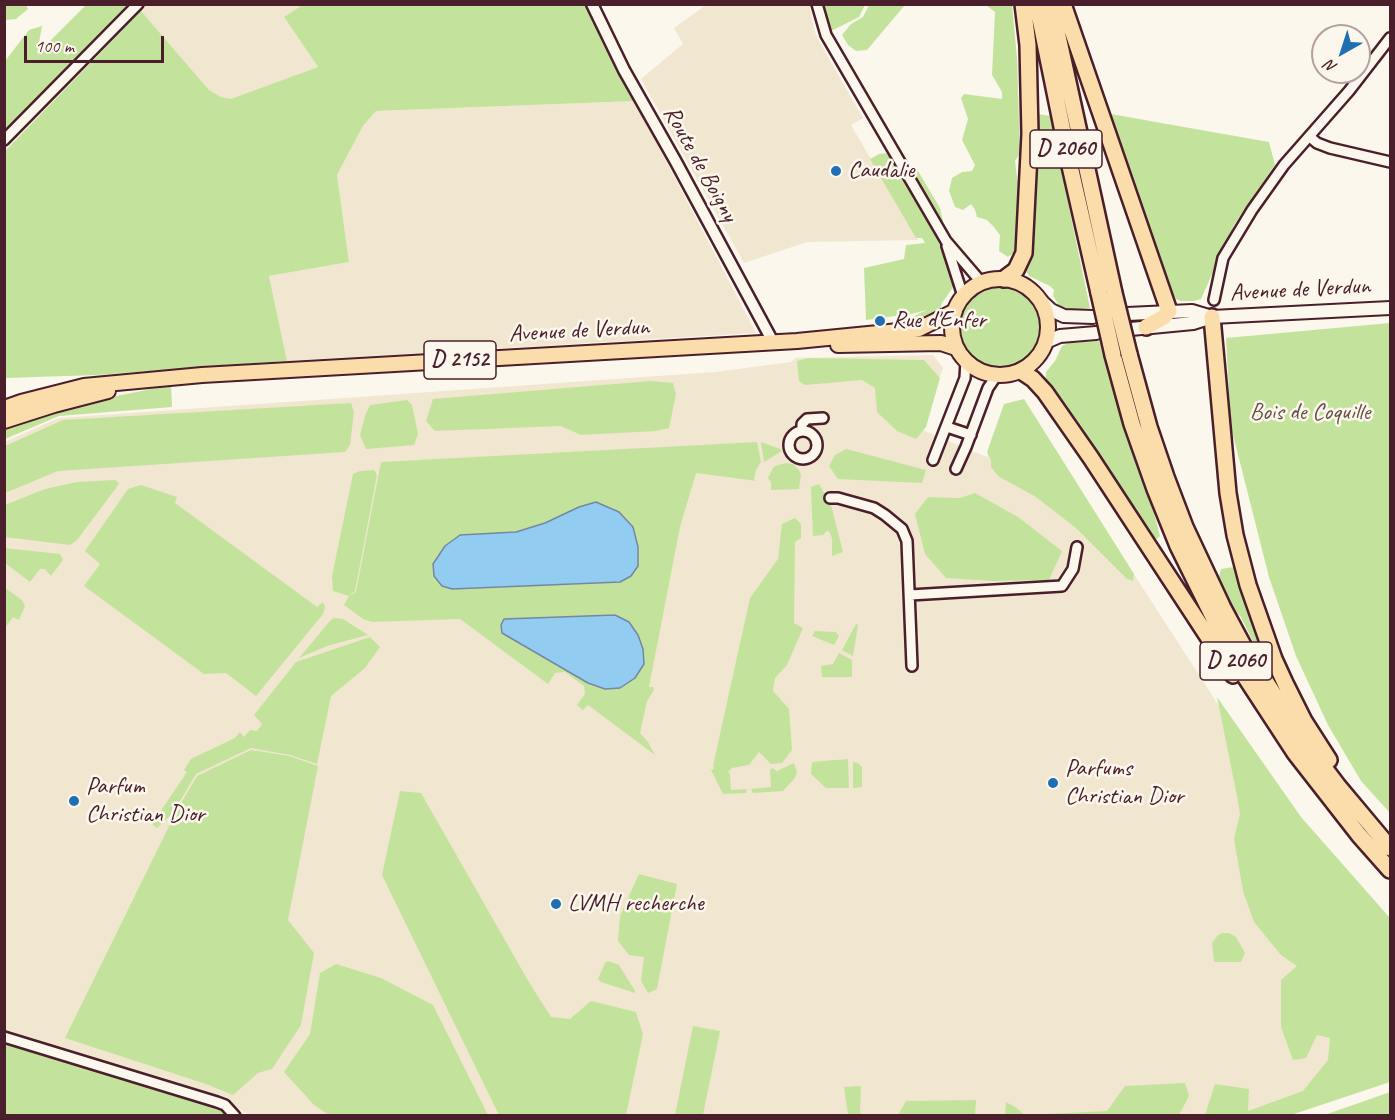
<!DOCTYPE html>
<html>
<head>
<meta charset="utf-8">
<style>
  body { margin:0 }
  #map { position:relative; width:1395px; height:1120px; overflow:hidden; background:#fbf7ec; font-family:Caveat,sans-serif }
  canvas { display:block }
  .frame { position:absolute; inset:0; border:6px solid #4a1f2b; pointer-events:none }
  .north { position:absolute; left:1311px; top:24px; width:60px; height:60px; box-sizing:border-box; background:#fbf7ec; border:2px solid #b4a19f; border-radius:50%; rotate:219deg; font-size:16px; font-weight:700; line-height:24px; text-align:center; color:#4a1f2b }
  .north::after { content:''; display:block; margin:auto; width:21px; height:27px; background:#1f6fb2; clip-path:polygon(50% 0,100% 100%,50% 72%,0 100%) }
  .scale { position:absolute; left:24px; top:36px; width:140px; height:27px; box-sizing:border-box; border:3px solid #4a1f2b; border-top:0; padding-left:8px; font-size:18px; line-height:21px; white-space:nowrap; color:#4a1f2b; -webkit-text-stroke:4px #fbf7ec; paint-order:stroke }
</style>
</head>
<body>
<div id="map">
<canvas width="1395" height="1120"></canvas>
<div class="frame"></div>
<div class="north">N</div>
<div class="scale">100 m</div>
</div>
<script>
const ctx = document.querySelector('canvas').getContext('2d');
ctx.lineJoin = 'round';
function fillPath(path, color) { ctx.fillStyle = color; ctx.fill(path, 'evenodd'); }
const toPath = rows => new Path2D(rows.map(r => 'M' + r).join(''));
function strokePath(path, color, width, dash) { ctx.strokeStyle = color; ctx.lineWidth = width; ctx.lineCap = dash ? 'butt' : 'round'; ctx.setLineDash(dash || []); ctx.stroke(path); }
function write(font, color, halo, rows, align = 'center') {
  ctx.font = font + ' Caveat,sans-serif'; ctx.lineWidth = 5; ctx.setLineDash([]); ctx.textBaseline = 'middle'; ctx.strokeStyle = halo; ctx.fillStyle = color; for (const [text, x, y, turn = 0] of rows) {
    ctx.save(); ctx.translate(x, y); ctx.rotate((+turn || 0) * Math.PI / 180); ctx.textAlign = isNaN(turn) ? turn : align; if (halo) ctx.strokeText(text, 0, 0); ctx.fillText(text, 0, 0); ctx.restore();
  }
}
fillPath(toPath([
  [147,4,302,5,284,17,318,67,231,100,221,97,209,90,141,11],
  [706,5,809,5,815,32,820,43,863,118,851,125,918,240,807,242,744,263,641,79,683,44,674,28],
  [635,101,756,333,287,361,269,276,349,262,337,175,363,126,376,111],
  [933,355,943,368,920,429,987,457,1007,407,1053,449,1241,740,1348,1093,1288,1116,249,1115,227,1102,5,1033,4,442,59,418,715,372,791,362,796,358]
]), '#f1e6d0');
fillPath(toPath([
  [5,4,26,5,28,9,16,19,5,20],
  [86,5,132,5,5,133,5,61,29,30,42,26,37,54],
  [302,5,585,5,635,101,376,111,363,126,337,175,349,262,269,276,287,361,97,375,5,378,4,152,141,11,209,90,221,97,231,99,318,67,284,17],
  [823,5,865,5,859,17,829,32],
  [869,5,905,5,867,50,856,51,848,45,842,35,851,24,863,17],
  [986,5,1012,5,1017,58,1020,153,1015,161,1018,185,1015,252,1008,257,999,251,1000,235,993,226,987,220,977,217,975,210,971,204,963,210,955,207,949,191,952,178,962,172,972,171,975,165,962,140,968,119,961,98,964,94,1002,99,1002,92,992,75,995,12],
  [1105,113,1269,142,1275,165,1234,225,1201,299,1194,301,1181,301,1176,299,1170,291],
  [1038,114,1050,116,1090,308,1068,310,1059,305,1053,296,1054,290,1050,286,1029,276,1026,271,1038,163,1045,152,1036,145],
  [886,153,891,157,943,248,956,283,942,303,938,314,930,318,914,318,916,315,927,310,911,314,866,320,864,268,904,259,906,245,925,243,922,238,916,238,870,159,879,154],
  [910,165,918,171,940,208,943,221,940,225,908,168],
  '958 328a42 42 0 1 1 84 0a42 42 0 1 1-84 0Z',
  [1390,323,1390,813,1361,781,1328,725,1296,656,1269,577,1231,427,1226,338],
  [1099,341,1129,444,1154,513,1160,536,1153,542,1074,420,1046,381,1046,372,1055,361,1062,346,1068,343],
  [808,358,924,360,940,378,926,427,916,439,897,431,877,412,875,388,862,380,805,385,799,381,797,361],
  [651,381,673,383,676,394,669,428,656,431,581,435,561,426,435,431,426,421,433,399],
  [171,385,172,407,59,416,5,439,5,425,57,408],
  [1024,399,1134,574,1133,581,1127,579,1076,528,1036,497,998,476,991,467,991,460,987,452,1004,404],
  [407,400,412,405,418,434,414,445,366,449,360,435,365,416,370,405],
  [351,403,354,412,350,445,345,452,58,471,5,493,5,446,63,420],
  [757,442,761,462,756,470,754,480,757,481,696,473,680,527,649,687,653,687,654,690,647,701,640,733,648,742,655,755,588,705,583,710,577,705,585,694,584,686,565,672,555,673,548,684,460,619,372,622,363,619,344,605,349,596,333,591,332,576,353,474,360,471,374,470,377,475,355,591,349,596,356,592,381,462],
  [761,442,780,449,782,451,764,462],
  [846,449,926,470,922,483,838,479,829,466,835,455],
  [786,463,793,464,799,470,801,475,799,489,771,490,771,482,768,478,773,468,775,466],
  [115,480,119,483,116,488,77,540,70,545,5,537,5,505,45,489,63,485,77,482],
  [819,484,831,505,843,552,832,556,832,538,829,531,827,531,823,535,813,536,811,487],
  [141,485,177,497,175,503,317,607,323,602,325,607,323,614,256,696,226,673,204,674,84,586,100,564,85,551,128,489],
  [975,493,1018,517,1062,551,1049,580,993,581,946,578,925,554,915,514,928,497,960,498],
  [795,518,801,524,801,538,795,542,794,623,803,628,787,665,775,678,773,691,789,709,792,750,782,763,771,764,759,752,749,765,732,768,728,772,730,774,731,790,747,789,746,793,723,794,711,770,714,769,713,766,750,598,778,559,782,524],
  [5,548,60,554,63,560,51,576,45,569,40,569,30,582,5,563],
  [1234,567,1237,569,1247,604,1248,614,1260,645,1258,648,1255,646,1241,617,1234,610,1219,577,1221,569],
  [5,588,22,600,25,606,19,620,13,617,5,628],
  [334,618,343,619,368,635,327,646,299,658,330,621],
  [856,624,858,625,853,656,842,650],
  [815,631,836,632,839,636,834,645,812,636],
  [370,637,380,647,365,668,331,696,317,764,290,755,251,748,196,774,173,813,157,828,152,824,187,772,184,770,191,759,235,738,240,732,244,737,250,730,257,731,262,724,254,715,296,662],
  [839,653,852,660,852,677,822,677,821,666,833,664],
  [1217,697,1301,817,1390,918,1390,1082,1291,1115,1205,1115,1215,1084,1249,1089,1248,1111,1303,1091,1328,1060,1330,1038,1317,1035,1306,1058,1293,1060,1281,1027,1281,980,1297,966,1281,955,1254,922,1243,891,1234,839,1240,814,1237,796],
  [251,750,289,756,318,766,288,920,314,953,301,1025,272,1069,258,1073,233,1095,206,1084,65,1038,177,810,197,776],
  [848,759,849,788,826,788,811,774,812,762],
  [853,762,858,763,862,767,862,787,853,788],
  [794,763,797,773,794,779,783,791,753,793,751,789,771,787,770,770,772,768,777,771],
  [400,791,421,793,530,984,551,1017,570,1019,591,1001,636,1012,643,1034,626,1115,499,1115,382,875],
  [639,874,677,884,657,989,648,993,641,981,644,957,629,955,618,941,620,916],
  [1223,933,1229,933,1236,937,1245,953,1241,962,1214,962,1212,943,1218,935],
  [608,961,619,965,635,991,635,993,601,982,598,979,605,963],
  [336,964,381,978,433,1005,488,1115,329,1115,314,1105,284,1072,310,1034,320,973],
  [693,1026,720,1031,703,1115,675,1115],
  [5,1044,239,1115,5,1115],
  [1185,1083,1189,1096,1179,1115,1005,1115,1006,1102,1015,1107,1025,1115,1107,1111,1125,1086],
  [861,1086,860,1113,864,1115,848,1115,844,1087],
  [1390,1092,1390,1115,1324,1115,1356,1104],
  [976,1100,975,1115,898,1115,906,1101]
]), '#c3e39c');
const water = toPath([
  [596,502,619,512,633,527,638,547,638,566,631,576,620,582,452,589,442,586,434,576,433,564,445,546,460,535,516,532,545,523,579,507,596,502],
  [615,615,629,622,638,635,643,649,644,664,635,678,620,688,605,689,588,683,502,633,501,625,504,619,615,615]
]);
fillPath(water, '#92ccf1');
strokePath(water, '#7587a2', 1.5);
const minor = toPath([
  [817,4,826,35,946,241,982,283],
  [1310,137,1317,143,1330,148,1390,162],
  [4,140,138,4],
  [947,246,963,296],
  [1214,300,1223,258,1252,210,1284,165,1349,91,1390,38],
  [947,427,971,435],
  '789 445a14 14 0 1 1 28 0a14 14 0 1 1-28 0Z',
  [802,431,802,424,807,419,823,418],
  [933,460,965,378,966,361],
  [956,469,966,447,988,388,997,375],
  [830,498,838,498,874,508,885,515,902,529,907,541,912,666],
  [910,595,1062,586,1073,569,1077,547],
  [4,1037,217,1102,225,1105,235,1116]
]);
const tertiary = toPath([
  [592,4,624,70,676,162,773,342]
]);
const secondary = toPath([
  [1038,298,1051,310,1064,316,1093,317],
  [1127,314,1192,311,1212,317],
  [1131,329,1193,323,1212,317,1390,308],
  [1046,342,1060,336,1096,333]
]);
const primary = toPath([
  '952 327a48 48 0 1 1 96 0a48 48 0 1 1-96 0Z',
  [838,345,941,343,956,348],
  [4,408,21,402,84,386,202,375,797,341,919,329,955,311],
  [4,421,54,405,108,391]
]);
const trunk = toPath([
  [1037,4,1070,166,1099,293],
  [1051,4,1114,293],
  [1063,4,1169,311,1164,317,1146,327],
  [1004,279,1016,270,1024,253,1030,134,1028,45,1023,4],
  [1212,317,1228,493,1235,535,1248,585,1274,659,1285,683,1304,721,1329,760],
  [1129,354,1149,427,1166,477,1185,527,1223,608,1246,651,1304,741,1338,786,1390,848],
  [1113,355,1132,424,1155,489,1178,546,1223,637,1244,675,1295,753,1359,835,1390,870],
  [1021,371,1033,379,1045,392,1091,458,1233,675]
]);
strokePath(minor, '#4a1f2b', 14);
strokePath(tertiary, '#4a1f2b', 15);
strokePath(secondary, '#4a1f2b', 16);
strokePath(primary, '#4a1f2b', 18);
strokePath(trunk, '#4a1f2b', 20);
strokePath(minor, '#fbf7ec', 9);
strokePath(tertiary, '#fbf7ec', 10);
strokePath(secondary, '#fbf7ec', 12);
strokePath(primary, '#fbddab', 14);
strokePath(trunk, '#fbddab', 15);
const trunkBridge = toPath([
  [1099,293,1113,355],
  [1114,293,1129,354]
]);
strokePath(trunkBridge, '#4a1f2b', 20, []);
strokePath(trunkBridge, '#fbddab', 15);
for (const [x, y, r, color] of [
  [836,171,6,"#1f6fb2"],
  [880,321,6,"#1f6fb2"],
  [1053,783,6,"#1f6fb2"],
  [74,801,6,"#1f6fb2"],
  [556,904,6,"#1f6fb2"]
]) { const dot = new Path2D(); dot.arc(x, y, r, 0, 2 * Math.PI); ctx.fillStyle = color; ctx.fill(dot); strokePath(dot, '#fbf7ec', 2); }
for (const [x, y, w] of [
  [1066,149,72],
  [460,360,72],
  [1236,661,72]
]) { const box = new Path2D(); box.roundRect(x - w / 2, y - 19, w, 38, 4.5); ctx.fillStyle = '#fbf7ec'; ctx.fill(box); strokePath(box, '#4a1f2b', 1.5); }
write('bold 22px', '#4a1f2b', null, [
  ["D 2060",1066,149],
  ["D 2152",460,360],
  ["D 2060",1236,661]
]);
write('24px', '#4a1f2b', '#fbf7ec', [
  ["Route de Boigny",700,164,61],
  ["Avenue de Verdun",1300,290,-3],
  ["Avenue de Verdun",579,331,-3]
]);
write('24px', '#4a1f2b', '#fbf7ec', [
  ["Caudalie",848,171],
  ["Rue d'Enfer",892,321],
  ["Parfums",1065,769],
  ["Christian Dior",1065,797],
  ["Parfum",86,787],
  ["Christian Dior",86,815],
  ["LVMH recherche",568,904]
], 'left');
write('24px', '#685047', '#fbf7ec', [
  ["Bois de Coquille",1310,413]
]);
</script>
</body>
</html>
